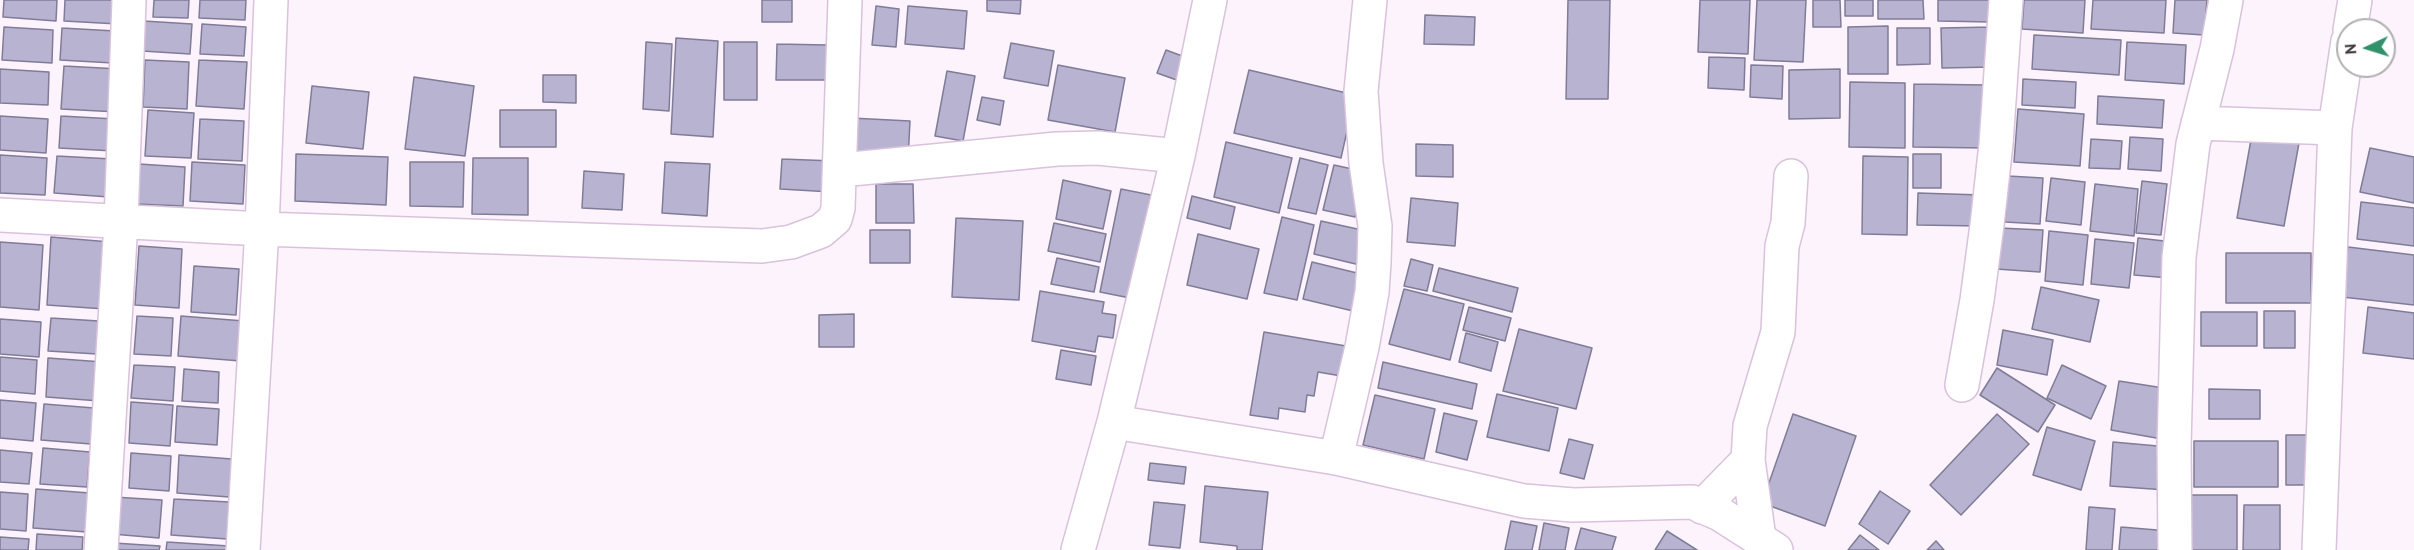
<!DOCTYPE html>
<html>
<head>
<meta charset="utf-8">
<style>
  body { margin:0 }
  #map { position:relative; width:2414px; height:550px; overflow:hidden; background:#fcf3fd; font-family:"PT Sans",sans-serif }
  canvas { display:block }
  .north { position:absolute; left:2336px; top:18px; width:60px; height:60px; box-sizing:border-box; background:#fff; border:2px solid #b2afb2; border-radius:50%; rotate:266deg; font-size:16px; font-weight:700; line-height:24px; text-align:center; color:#3e363f }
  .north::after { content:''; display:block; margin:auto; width:21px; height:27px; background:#30916a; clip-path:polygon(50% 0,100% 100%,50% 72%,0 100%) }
</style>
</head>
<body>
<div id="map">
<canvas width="2414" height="550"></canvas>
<div class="north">N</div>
</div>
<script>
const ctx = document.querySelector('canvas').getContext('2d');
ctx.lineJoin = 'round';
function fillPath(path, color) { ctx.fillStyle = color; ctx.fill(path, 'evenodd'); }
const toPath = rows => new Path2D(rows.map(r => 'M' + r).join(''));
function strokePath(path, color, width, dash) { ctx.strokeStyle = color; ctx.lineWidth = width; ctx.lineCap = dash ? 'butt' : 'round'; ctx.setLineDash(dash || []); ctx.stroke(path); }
const building = toPath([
  [4,0,57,0,56,21,3,17,4,0],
  [65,0,120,0,118,24,64,21,65,0],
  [154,0,189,0,188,18,153,17,154,0],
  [200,0,246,0,245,20,199,18,200,0],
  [762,0,792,0,792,22,762,22,762,0],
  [987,0,1021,0,1020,14,987,11,987,0],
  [1568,0,1610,0,1608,99,1566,99,1568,0],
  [1700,0,1750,0,1748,54,1698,52,1700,0],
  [1757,0,1806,0,1803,62,1754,60,1757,0],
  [1813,0,1840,0,1841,27,1813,27,1813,0],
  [1845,0,1873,0,1873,16,1845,16,1845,0],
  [1878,0,1923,0,1924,19,1878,19,1878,0],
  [1938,0,1992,0,1991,22,1938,21,1938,0],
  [2024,0,2085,0,2083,33,2022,29,2024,0],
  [2093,0,2166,0,2164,33,2091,29,2093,0],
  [2175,0,2207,0,2204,35,2173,33,2175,0],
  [876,6,899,9,896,47,872,45,876,6],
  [908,6,967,11,964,49,905,44,908,6],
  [1425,15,1475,17,1474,45,1424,44,1425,15],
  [144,21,192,24,190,54,142,51,144,21],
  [202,24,246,27,244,56,200,54,202,24],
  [1888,26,1888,74,1848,74,1848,27,1888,26],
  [4,27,53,30,52,63,2,60,4,27],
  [1992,27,1993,67,1942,68,1941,28,1992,27],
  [62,28,115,31,113,63,60,60,62,28],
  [1897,28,1930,28,1930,64,1897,65,1897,28],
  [2034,35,2121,40,2119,75,2032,69,2034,35],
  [676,38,718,41,713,137,671,134,676,38],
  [646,42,672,44,669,111,643,109,646,42],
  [724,42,757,42,757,100,724,100,724,42],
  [2127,42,2186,45,2184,84,2125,80,2127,42],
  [1011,43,1054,51,1048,86,1004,78,1011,43],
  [777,44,827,45,827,80,776,80,777,44],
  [1166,50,1193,60,1185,83,1157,73,1166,50],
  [1709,57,1745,58,1744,90,1708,88,1709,57],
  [145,60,189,62,187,109,143,107,145,60],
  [199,60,247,62,244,109,196,106,199,60],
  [1058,65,1125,78,1115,132,1048,120,1058,65],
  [1751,65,1783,66,1782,99,1750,97,1751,65],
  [64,66,120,69,118,112,61,109,64,66],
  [0,69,49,72,48,105,0,103,0,69],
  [1840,69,1840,118,1789,119,1789,70,1840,69],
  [1249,70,1355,95,1341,158,1234,133,1249,70],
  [947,71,975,76,963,141,935,136,947,71],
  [543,75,576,75,576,103,543,102,543,75],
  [414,77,474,86,465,156,405,149,414,77],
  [2023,79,2076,82,2075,108,2022,105,2023,79],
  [1850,82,1905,83,1905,148,1849,147,1850,82],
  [1914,84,1987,85,1986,148,1913,147,1914,84],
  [312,86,369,92,363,149,306,143,312,86],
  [2098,96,2164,100,2162,128,2097,124,2098,96],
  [982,97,1004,101,1000,125,977,120,982,97],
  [2018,109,2084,114,2080,166,2014,162,2018,109],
  [148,110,194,113,191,158,145,156,148,110],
  [500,110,556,110,556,147,500,147,500,110],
  [0,116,48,119,46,153,0,150,0,116],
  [61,116,115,119,114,151,59,148,61,116],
  [851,118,910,121,908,160,849,157,851,118],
  [200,119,244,121,242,161,198,159,200,119],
  [2252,134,2299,143,2284,226,2237,218,2252,134],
  [2130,137,2163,139,2161,171,2128,169,2130,137],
  [2091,139,2122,141,2120,169,2089,168,2091,139],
  [1226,142,1292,158,1279,213,1214,197,1226,142],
  [1416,144,1453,145,1453,177,1416,176,1416,144],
  [2370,148,2414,157,2414,203,2360,192,2370,148],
  [296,154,388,157,386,205,295,201,296,154],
  [1913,154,1941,154,1941,188,1913,188,1913,154],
  [0,155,47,158,45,195,0,193,0,155],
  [57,156,112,159,109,197,54,193,57,156],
  [1863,156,1908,157,1907,235,1862,234,1863,156],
  [473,158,528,158,528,215,472,214,473,158],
  [1300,158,1328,165,1316,214,1288,208,1300,158],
  [782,159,834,161,832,192,780,189,782,159],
  [192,162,245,165,243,204,190,201,192,162],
  [410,162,464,162,463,207,410,206,410,162],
  [665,162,710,164,707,216,662,213,665,162],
  [139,164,185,167,183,206,137,204,139,164],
  [1334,165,1366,172,1355,217,1323,210,1334,165],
  [584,171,624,174,622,210,582,208,584,171],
  [2008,176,2043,178,2040,224,2005,222,2008,176],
  [2051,178,2085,182,2081,225,2046,221,2051,178],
  [1063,180,1111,191,1103,229,1056,219,1063,180],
  [2142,181,2167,184,2161,235,2136,233,2142,181],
  [876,184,913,184,914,223,876,223,876,184],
  [2095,184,2138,189,2134,236,2090,231,2095,184],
  [1121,189,1151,195,1130,298,1100,292,1121,189],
  [1918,193,1981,195,1981,226,1917,225,1918,193],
  [1192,196,1235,207,1230,229,1187,218,1192,196],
  [1411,198,1458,203,1455,246,1407,242,1411,198],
  [2361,202,2414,208,2414,246,2357,239,2361,202],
  [1282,217,1314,225,1297,300,1264,293,1282,217],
  [956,218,1023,221,1019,300,952,297,956,218],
  [1321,221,1371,232,1364,266,1314,254,1321,221],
  [1054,223,1106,234,1100,262,1048,251,1054,223],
  [1999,228,2043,230,2040,272,1996,269,1999,228],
  [870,230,910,230,910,263,870,263,870,230],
  [2049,231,2088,235,2083,285,2045,281,2049,231],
  [1198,234,1259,249,1247,299,1187,285,1198,234],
  [51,237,110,242,105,309,47,305,51,237],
  [2138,238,2173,242,2169,278,2134,275,2138,238],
  [2095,239,2134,243,2129,288,2091,284,2095,239],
  [0,242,43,245,39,310,0,307,0,242],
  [139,246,182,249,179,308,135,305,139,246],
  [2348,247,2414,255,2414,305,2342,297,2348,247],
  [2226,253,2311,253,2311,303,2226,303,2226,253],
  [1057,258,1099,267,1094,292,1051,284,1057,258],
  [1411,259,1433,265,1427,291,1404,286,1411,259],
  [1312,262,1361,274,1353,311,1303,299,1312,262],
  [194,266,239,269,236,315,191,312,194,266],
  [1439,268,1518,288,1512,312,1433,291,1439,268],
  [2041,287,2099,300,2090,342,2032,329,2041,287],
  [1404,289,1464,304,1450,360,1389,344,1404,289],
  [1040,291,1104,302,1102,313,1116,315,1113,338,1098,336,1095,352,1032,341,1040,291],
  [1469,307,1511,318,1505,341,1463,330,1469,307],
  [2368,307,2414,313,2414,359,2363,353,2368,307],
  [2264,311,2295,311,2295,348,2264,348,2264,311],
  [2201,312,2257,312,2257,346,2201,346,2201,312],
  [854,314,854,347,819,347,819,315,854,314],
  [137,316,173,318,171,356,134,354,137,316],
  [181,316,244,321,241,361,178,356,181,316],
  [51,318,99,321,97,354,48,351,51,318],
  [0,319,41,322,39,357,0,354,0,319],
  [1519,329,1592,348,1576,409,1503,391,1519,329],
  [2003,330,2053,340,2047,375,1997,365,2003,330],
  [1264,332,1352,347,1347,377,1318,372,1314,396,1307,395,1305,412,1279,408,1278,419,1250,415,1264,332],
  [1466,333,1498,342,1491,371,1459,362,1466,333],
  [1061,350,1096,356,1091,385,1056,379,1061,350],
  [0,357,37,360,35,394,0,391,0,357],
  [48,358,103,362,100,401,46,397,48,358],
  [1383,362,1477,384,1472,409,1378,388,1383,362],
  [134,365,175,367,173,401,131,398,134,365],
  [2062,365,2106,386,2091,419,2047,398,2062,365],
  [1997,368,2055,405,2038,432,1980,395,1997,368],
  [184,369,219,372,218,403,182,401,184,369],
  [2119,381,2170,389,2162,439,2111,430,2119,381],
  [2209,389,2260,390,2260,419,2209,419,2209,389],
  [1497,394,1558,408,1549,451,1487,437,1497,394],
  [1375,395,1435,409,1424,459,1363,445,1375,395],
  [0,400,36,403,33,441,0,438,0,400],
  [131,402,173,405,170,446,129,443,131,402],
  [44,404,94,408,91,444,41,440,44,404],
  [177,406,219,409,217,445,175,442,177,406],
  [1444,413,1477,421,1467,460,1436,452,1444,413],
  [1793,414,1856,436,1825,526,1762,503,1793,414],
  [1997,414,2029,444,1961,515,1930,485,1997,414],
  [2047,427,2095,441,2081,490,2033,475,2047,427],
  [2286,435,2318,435,2318,485,2286,485,2286,435],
  [1569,439,1593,445,1584,479,1560,473,1569,439],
  [2194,441,2278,441,2278,487,2194,487,2194,441],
  [2113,442,2169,447,2166,490,2110,486,2113,442],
  [43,448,90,452,87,487,40,484,43,448],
  [0,450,32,453,29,484,0,482,0,450],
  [131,453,171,456,169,491,129,488,131,453],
  [179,455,232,459,229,497,177,493,179,455],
  [1150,463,1186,467,1184,484,1148,480,1150,463],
  [1205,486,1268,492,1262,550,1237,550,1237,546,1200,542,1205,486],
  [36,489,90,493,87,532,33,528,36,489],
  [1880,491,1910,511,1888,544,1859,524,1880,491],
  [0,492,28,494,26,531,0,529,0,492],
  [2188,495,2237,495,2237,550,2188,550,2188,495],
  [114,497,162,500,159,538,112,534,114,497],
  [174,499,229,502,227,539,171,535,174,499],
  [1154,502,1185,505,1180,548,1149,545,1154,502],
  [2244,505,2280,505,2280,550,2243,550,2244,505],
  [2089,507,2115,509,2112,550,2086,550,2089,507],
  [1511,521,1537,526,1532,550,1505,550,1511,521],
  [1544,523,1569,528,1565,550,1539,550,1544,523],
  [2121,527,2169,531,2167,550,2119,550,2121,527],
  [1581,528,1616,537,1612,550,1575,550,1581,528],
  [1667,531,1697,550,1655,550,1667,531],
  [37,534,83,537,82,550,36,550,37,534],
  [1860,535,1879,550,1848,550,1860,535],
  [0,537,29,539,28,550,0,550,0,537],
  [1936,541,1944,550,1927,550,1936,541],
  [167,542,229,546,229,550,166,550,167,542],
  [114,543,160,546,159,550,114,550,114,543]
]);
fillPath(building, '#b7b3d0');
strokePath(building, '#807c97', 1.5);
const minor = toPath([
  [1210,0,1178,156,1114,422,1336,458,1524,501,1573,505,1692,502,1720,514,1776,550],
  [2350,30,2355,0],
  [2198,123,2335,128],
  [841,170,1057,149,1098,148,1178,156],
  [0,215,262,229,762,246,791,242,821,231,835,219,838,208,845,0],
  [1962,385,1977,300,1987,225,1996,144,2006,0],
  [1336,458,1362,347,1372,292,1374,262,1375,226,1366,163,1361,91,1370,0],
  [1702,507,1748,460],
  [1759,538,1748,460,1750,426,1778,332,1782,246,1788,223,1791,176],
  [101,550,121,222,129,0],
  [243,550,262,229,271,0],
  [1078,550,1114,422],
  [2175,550,2174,446,2179,257,2193,144,2217,49,2226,0],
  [2319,550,2335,128,2348,41]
]);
strokePath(minor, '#d9c2db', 36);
strokePath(minor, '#fff', 33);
</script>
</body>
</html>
